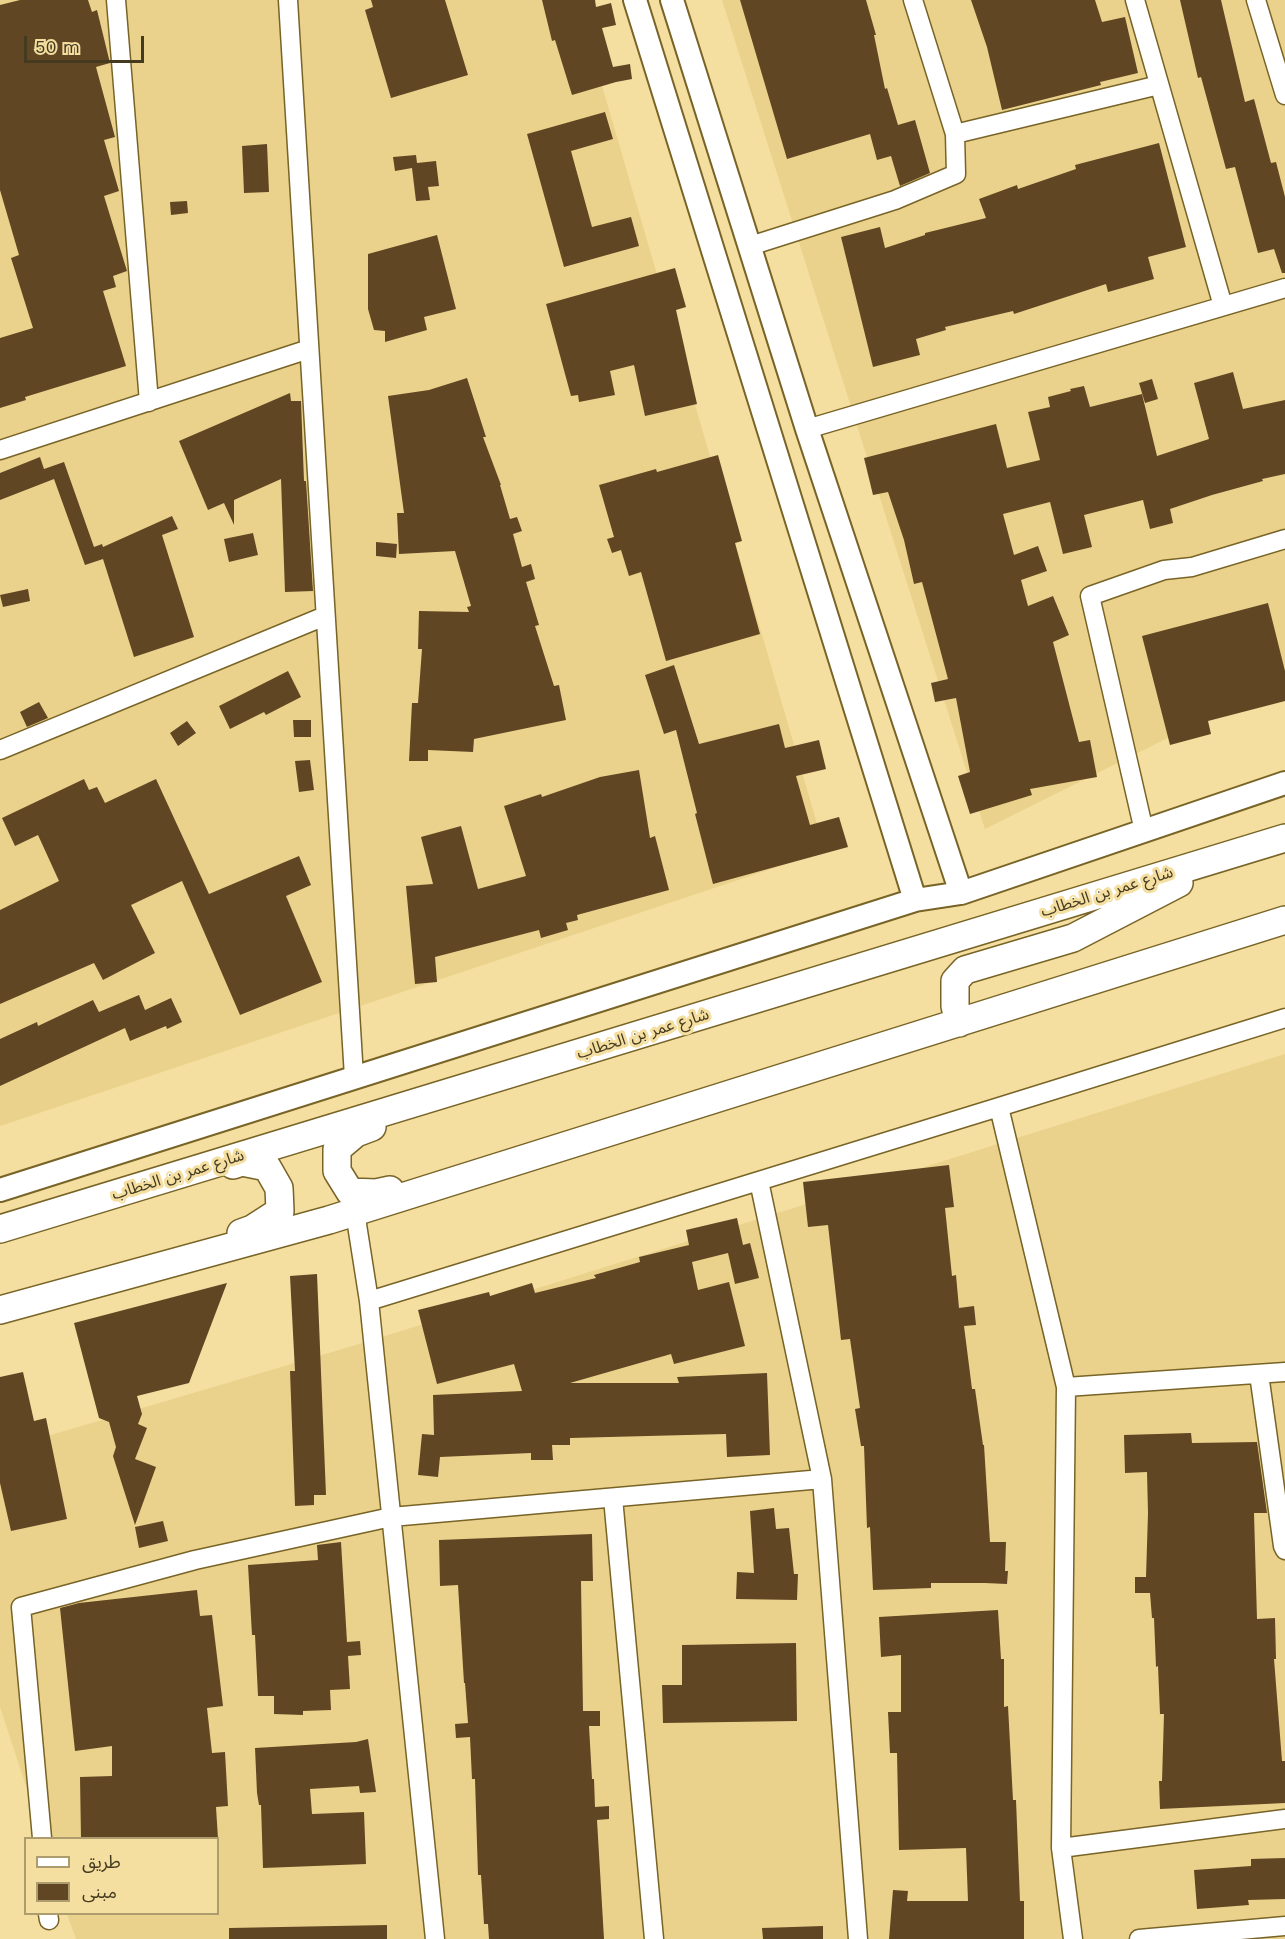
<!DOCTYPE html>
<html>
<head>
<meta charset="utf-8">
<style>
  body { margin:0 }
  #map { position:relative; width:1285px; height:1939px; overflow:hidden; background:#f4dea0; font-family:"Work Sans","Noto Sans Arabic",sans-serif }
  canvas { display:block }
  .legend { position:absolute; left:24px; top:1837px; width:195px; height:78px; box-sizing:border-box; background:#f4dea0; border:2px solid #ad9c6d; margin:0; padding:8px 10px; list-style:none; font-size:18px; color:#433a20 }
  .legend li { display:flex; align-items:center; gap:12px; height:30px }
  .legend b { width:30px; border:2px solid #ad9c6d }
  .scale { position:absolute; left:24px; top:36px; width:120px; height:27px; box-sizing:border-box; border:3px solid #433a20; border-top:0; padding-left:8px; font-size:18px; line-height:21px; white-space:nowrap; color:#433a20; -webkit-text-stroke:4px #f4dea0; paint-order:stroke }
</style>
</head>
<body>
<div id="map">
<canvas width="1285" height="1939"></canvas>
<ul class="legend">
<li><b style="height:8px;background:#fff"></b>طريق</li>
<li><b style="height:16px;background:#614623"></b>مبنى</li>
</ul>
<div class="scale">50 m</div>
</div>
<script>
const ctx = document.querySelector('canvas').getContext('2d');
ctx.lineJoin = 'round';
function fillPath(path, color) { ctx.fillStyle = color; ctx.fill(path, 'evenodd'); }
const toPath = rows => new Path2D(rows.map(r => 'M' + r).join(''));
function strokePath(path, color, width, dash) { ctx.strokeStyle = color; ctx.lineWidth = width; ctx.lineCap = dash ? 'butt' : 'round'; ctx.setLineDash(dash || []); ctx.stroke(path); }
function write(font, color, halo, rows, align = 'center') {
  ctx.font = font + ' "Work Sans","Noto Sans Arabic",sans-serif'; ctx.lineWidth = 6; ctx.setLineDash([]); ctx.textBaseline = 'middle'; ctx.strokeStyle = halo; ctx.fillStyle = color; for (const [text, x, y, turn = 0] of rows) {
    ctx.save(); ctx.translate(x, y); ctx.rotate((+turn || 0) * Math.PI / 180); ctx.textAlign = isNaN(turn) ? turn : align; if (halo) ctx.strokeText(text, 0, 0); ctx.fillText(text, 0, 0); ctx.restore();
  }
}
fillPath(toPath([
  [0,0,577,0,825,851,0,1126],
  [722,0,1285,0,1285,687,1244,700,985,829],
  [1285,1054,1285,1939,76,1939,67,1914,218,1914,218,1838,43,1838,0,1707,0,1450,366,1342]
]), '#ebd28c');
fillPath(toPath([
  [20,0,88,0,92,12,97,10,110,63,96,67,115,137,104,140,119,191,104,196,127,271,113,276,116,287,103,291,126,366,25,397,26,400,0,408,0,338,33,328,11,258,19,255,0,190,0,5],
  [371,0,445,0,468,75,391,98,365,10,373,7],
  [542,0,595,0,596,7,611,3,616,25,602,28,613,67,630,64,632,79,616,82,572,95,555,40,552,41],
  [740,0,866,0,876,35,874,35,885,89,887,88,898,125,915,120,930,173,900,186,891,156,877,160,870,134,787,159],
  [971,0,1095,0,1102,22,1125,17,1138,73,1100,82,1101,85,1002,110,987,47],
  [1180,0,1221,0,1245,102,1254,99,1271,163,1276,162,1285,197,1285,273,1282,273,1274,249,1258,253,1235,167,1226,169,1201,77,1198,78],
  [605,112,613,139,571,151,592,227,631,217,639,246,564,267,527,134],
  [1159,143,1186,247,1148,257,1154,279,1108,292,1106,284,1014,314,1013,311,945,327,946,330,916,339,920,355,873,367,841,237,880,227,885,248,925,235,925,233,986,218,979,199,1017,185,1018,189,1076,169,1075,165],
  [267,144,269,192,244,193,242,146],
  [416,155,417,163,436,161,439,186,428,187,430,200,416,201,412,168,395,171,393,157],
  [187,201,188,213,171,215,170,202],
  [437,235,456,309,424,317,427,330,385,342,385,331,374,330,368,309,368,254],
  [675,268,686,307,676,310,697,404,645,416,634,365,610,371,615,395,579,402,578,395,571,396,546,304],
  [1233,372,1243,409,1285,400,1285,474,1262,479,1263,481,1212,495,1170,509,1173,523,1150,529,1143,500,1084,515,1092,547,1063,554,1050,502,1003,514,1014,555,1038,546,1047,571,1021,580,1028,606,1053,596,1069,635,1053,642,1079,742,1090,740,1097,777,1030,789,1032,795,970,814,958,776,970,772,956,698,935,702,931,683,948,679,922,582,914,584,904,540,888,492,873,495,864,458,996,424,1007,468,1040,460,1028,412,1050,407,1048,397,1071,391,1070,389,1084,386,1090,407,1142,394,1157,456,1209,439,1194,383],
  [467,378,486,437,483,437,501,485,500,485,510,519,517,517,522,531,513,534,522,567,531,564,535,579,526,582,539,625,535,626,554,686,559,685,566,720,474,739,473,752,428,750,428,761,409,761,412,703,418,703,422,649,418,649,419,611,469,612,467,607,471,606,455,551,399,554,397,513,404,513,388,396,429,390],
  [1152,379,1158,399,1145,403,1139,383],
  [290,393,291,401,301,401,304,481,306,481,313,591,285,592,281,479,234,500,234,525,224,503,208,510,179,441],
  [718,455,742,541,735,543,760,634,666,661,641,572,629,576,621,550,612,553,607,539,614,537,599,485,656,469,657,472],
  [40,457,44,469,64,462,94,547,102,544,103,547,172,516,178,529,162,535,194,637,134,657,103,559,85,565,54,479,0,500,0,473],
  [253,533,258,555,229,562,224,539],
  [376,542,397,544,396,558,376,556],
  [28,589,30,601,3,607,0,595],
  [1268,603,1285,671,1285,701,1208,721,1211,734,1170,745,1142,636],
  [674,665,699,744,779,724,785,748,819,740,826,769,796,776,810,825,839,817,848,847,713,884,695,814,697,813,676,730,664,734,645,675],
  [288,671,301,697,266,715,264,712,230,729,219,706],
  [39,702,48,718,27,727,20,712],
  [293,720,311,720,311,737,294,737],
  [187,721,196,733,178,746,170,733],
  [310,760,314,790,299,792,295,761],
  [639,770,650,838,655,836,669,890,577,915,578,920,566,923,568,930,541,938,539,930,435,957,437,982,415,984,406,886,433,884,421,837,461,826,478,889,526,876,504,806,541,794,542,797,600,777],
  [84,779,89,790,97,787,105,803,156,779,209,894,299,856,311,885,286,896,322,982,240,1015,182,881,131,905,155,953,103,980,94,963,0,1004,0,910,59,881,38,835,15,846,2,818],
  [139,995,145,1010,171,998,182,1022,167,1029,166,1026,130,1041,125,1028,0,1086,0,1039,37,1022,38,1026,93,1000,99,1012],
  [949,1165,954,1207,945,1208,952,1276,956,1275,959,1308,974,1306,976,1325,964,1326,972,1389,975,1389,983,1445,984,1445,990,1542,1006,1542,1005,1571,1008,1571,1007,1584,985,1583,931,1583,931,1588,873,1590,870,1527,867,1528,864,1446,861,1446,855,1409,860,1408,850,1339,841,1340,828,1225,808,1227,803,1182],
  [737,1218,743,1245,750,1243,759,1278,735,1284,728,1253,692,1262,698,1290,729,1282,745,1346,674,1364,671,1354,570,1383,679,1383,677,1377,767,1373,770,1455,727,1457,726,1434,570,1438,570,1445,552,1445,553,1460,531,1460,531,1453,440,1457,438,1477,418,1475,422,1434,434,1435,433,1395,522,1391,514,1364,437,1384,418,1310,489,1292,490,1296,532,1283,535,1293,596,1278,594,1275,640,1262,639,1257,689,1245,686,1230],
  [317,1274,326,1495,314,1495,314,1505,295,1506,290,1371,295,1371,290,1276],
  [227,1283,189,1383,137,1396,142,1414,138,1424,147,1428,135,1459,156,1467,135,1525,113,1456,116,1447,109,1422,99,1418,74,1323],
  [23,1372,34,1421,46,1418,67,1519,11,1531,0,1483,0,1377],
  [1191,1433,1192,1443,1257,1442,1267,1513,1254,1513,1257,1619,1275,1618,1276,1659,1274,1659,1282,1761,1285,1761,1285,1803,1160,1809,1159,1781,1162,1781,1164,1714,1160,1714,1158,1666,1156,1667,1154,1618,1152,1618,1150,1593,1135,1593,1135,1577,1146,1577,1148,1513,1147,1472,1125,1473,1124,1435],
  [774,1508,776,1529,789,1528,794,1574,798,1574,797,1600,736,1599,737,1572,754,1573,750,1511],
  [163,1521,168,1541,139,1548,135,1527],
  [592,1534,593,1581,581,1581,583,1711,600,1711,600,1726,589,1726,592,1779,594,1779,595,1807,609,1806,609,1819,597,1820,604,1939,489,1939,488,1924,484,1924,481,1875,478,1875,475,1779,472,1779,470,1737,456,1738,455,1724,468,1723,465,1683,464,1683,458,1585,440,1586,439,1540],
  [341,1542,347,1642,360,1641,361,1655,348,1656,350,1689,330,1690,331,1710,303,1711,303,1715,274,1714,274,1696,258,1696,255,1635,252,1635,248,1565,318,1560,317,1545],
  [197,1590,200,1616,212,1615,223,1706,207,1708,212,1753,225,1752,228,1806,216,1807,218,1839,81,1839,80,1777,112,1776,112,1746,75,1751,60,1608,79,1603],
  [998,1610,1001,1659,1004,1659,1004,1707,1008,1706,1013,1800,1016,1800,1020,1901,1024,1901,1024,1939,889,1939,893,1890,908,1891,907,1901,968,1901,966,1848,899,1850,897,1753,890,1753,888,1712,901,1712,901,1655,881,1657,879,1617],
  [796,1643,797,1721,663,1723,662,1685,682,1685,682,1645],
  [368,1739,376,1792,360,1793,359,1786,310,1789,312,1814,364,1812,366,1864,263,1868,261,1805,259,1805,257,1793,255,1748,356,1742],
  [1285,1858,1285,1899,1248,1900,1249,1905,1197,1909,1194,1870,1251,1866,1251,1859],
  [387,1925,387,1939,229,1939,229,1928],
  [823,1926,823,1939,763,1939,762,1928]
]), '#614623');
const minor = toPath([
  [116,0,149,402],
  [288,0,354,1077],
  [913,0,955,134,1159,85],
  [1135,0,1223,306],
  [1256,0,1285,95],
  [750,246,895,200,956,174,955,134],
  [807,429,1285,288],
  [0,450,309,349],
  [0,750,325,616],
  [1144,831,1090,596,1164,570,1192,567,1285,539],
  [759,1181,822,1479,858,1939],
  [355,1212,369,1301,435,1939],
  [369,1301,999,1107],
  [1259,1374,1283,1546,1285,1550],
  [1066,1387,999,1107,1285,1018],
  [613,1498,654,1939],
  [42,1838,21,1607,195,1560,391,1517,822,1479],
  [1061,1848,1285,1819],
  [48,1914,49,1920],
  [1073,1939,1061,1848,1066,1387,1285,1372],
  [1139,1939,1285,1926]
]);
const tertiary = toPath([
  [635,0,915,900],
  [672,0,807,429,961,893],
  [0,1190,915,900,961,893,1285,783]
]);
const primary = toPath([
  [959,1023,955,1006,955,981,965,970,1073,938,1179,883],
  [372,1127,356,1133,337,1149,337,1171,350,1192,376,1193,390,1190],
  [233,1165,242,1162,267,1167,279,1188,280,1211,252,1229,241,1233],
  [0,1229,1285,838],
  [0,1310,329,1220,1285,920]
]);
strokePath(minor, '#786427', 21);
strokePath(tertiary, '#786427', 26);
strokePath(primary, '#786427', 30);
strokePath(minor, '#fff', 18);
strokePath(tertiary, '#fff', 22);
strokePath(primary, '#fff', 27);
write('16px', '#433a20', '#f4dea0', [
  ["شارع عمر بن الخطاب",1107,892,-17],
  ["شارع عمر بن الخطاب",643,1034,-17],
  ["شارع عمر بن الخطاب",178,1175,-17]
]);
</script>
</body>
</html>
